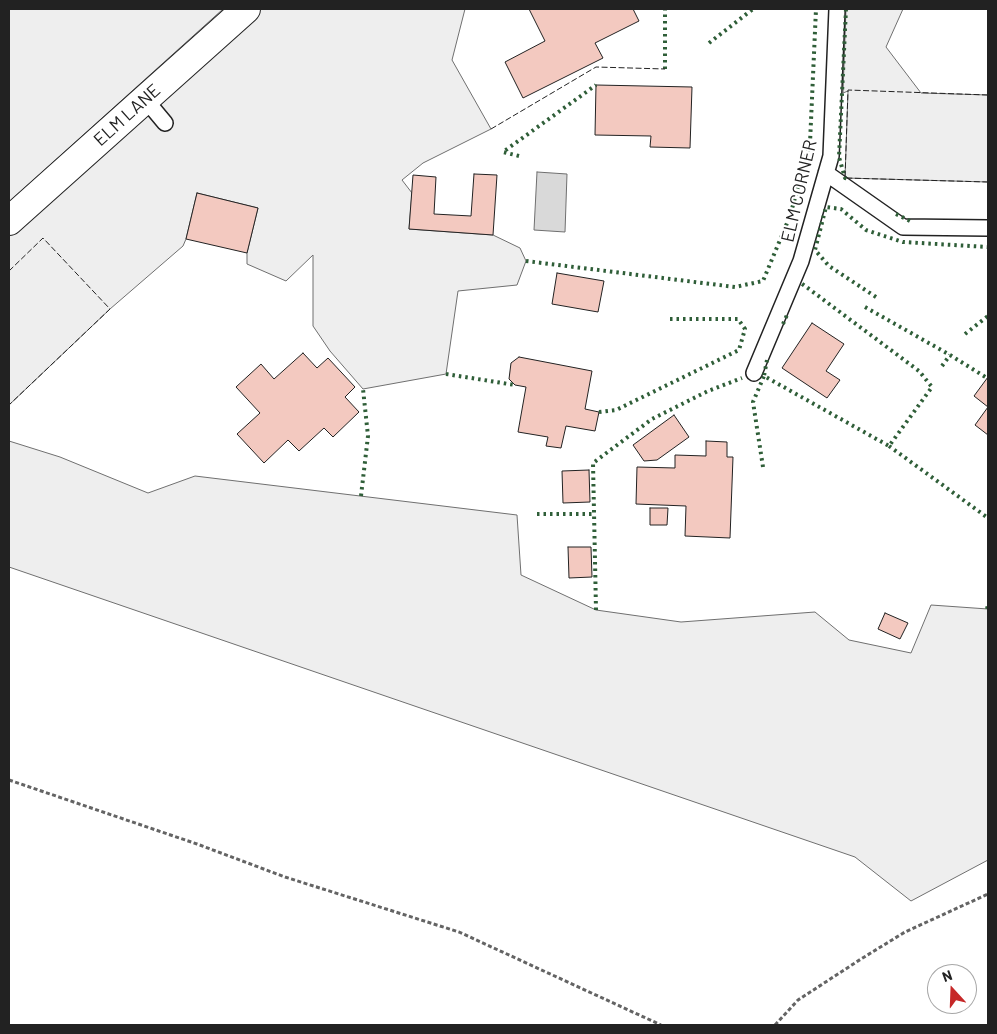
<!DOCTYPE html>
<html>
<head>
<meta charset="utf-8">
<style>
  body { margin:0 }
  #map { position:relative; width:997px; height:1034px; overflow:hidden; background:#fff; font-family:Barlow,sans-serif }
  canvas { display:block }
  .frame { position:absolute; inset:0; border:10px solid #222; pointer-events:none }
  .north { position:absolute; left:927px; top:964px; width:50px; height:50px; box-sizing:border-box; background:#fff; border:1px solid #a7a7a7; border-radius:50%; rotate:340deg; font-size:14px; font-weight:700; line-height:20px; text-align:center; color:#222 }
  .north::after { content:''; display:block; margin:auto; width:18px; height:22px; background:#c62828; clip-path:polygon(50% 0,100% 100%,50% 72%,0 100%) }
</style>
</head>
<body>
<div id="map">
<canvas width="997" height="1034"></canvas>
<div class="frame"></div>
<div class="north">N</div>
</div>
<script>
const ctx = document.querySelector('canvas').getContext('2d');
ctx.lineJoin = 'round';
function fillPath(path, color) { ctx.fillStyle = color; ctx.fill(path, 'evenodd'); }
const toPath = rows => new Path2D(rows.map(r => 'M' + r).join(''));
function strokePath(path, color, width, dash) { ctx.strokeStyle = color; ctx.lineWidth = width; ctx.lineCap = dash ? 'butt' : 'round'; ctx.setLineDash(dash || []); ctx.stroke(path); }
function write(font, color, halo, rows, align = 'center') {
  ctx.font = font + ' Barlow,sans-serif'; ctx.lineWidth = 4; ctx.setLineDash([]); ctx.textBaseline = 'middle'; ctx.strokeStyle = halo; ctx.fillStyle = color; for (const [text, x, y, turn = 0] of rows) {
    ctx.save(); ctx.translate(x, y); ctx.rotate((+turn || 0) * Math.PI / 180); ctx.textAlign = isNaN(turn) ? turn : align; if (halo) ctx.strokeText(text, 0, 0); ctx.fillText(text, 0, 0); ctx.restore();
  }
}
const green = toPath([
  [9,9,223,9,9,202,9,9],
  [261,9,465,9,452,60,491,129,423,163,402,180,412,193,409,229,493,235,520,248,526,261,517,285,458,291,446,374,363,389,330,351,313,326,313,255,286,281,247,264,247,253,258,208,197,193,186,239,183,246,110,309,9,405,9,236,261,9],
  [846,9,903,9,886,47,921,93,988,95,988,182,845,178,848,91,843,93,846,9],
  [9,441,60,457,148,493,195,476,517,515,521,575,596,610,681,622,815,612,849,640,911,653,931,605,988,609,988,860,911,901,855,857,9,567,9,441]
]);
fillPath(green, '#eee');
strokePath(green, '#6f6f6f', 1);
const water = toPath([
  [537,172,567,174,565,232,534,230,537,172]
]);
fillPath(water, '#d9d9d9');
strokePath(water, '#6f6f6f', 1);
const building = toPath([
  [529,9,633,9,639,21,595,43,603,58,523,98,505,62,545,41,529,9],
  [596,85,692,87,690,148,650,147,651,136,595,135,596,85],
  [474,174,497,175,493,235,409,229,413,175,436,177,434,214,471,216,474,174],
  [197,193,258,208,247,253,186,239,197,193],
  [557,273,604,281,598,312,552,304,557,273],
  [812,323,844,344,826,371,840,380,827,398,782,368,812,323],
  [303,353,317,368,328,358,355,387,345,397,359,412,333,437,324,428,299,451,288,440,264,463,237,434,260,413,236,387,261,364,274,379,303,353],
  [519,357,592,371,585,409,599,412,595,431,566,426,561,448,546,446,548,437,518,432,526,387,515,385,509,379,511,363,519,357],
  [988,377,988,407,974,396,988,377],
  [988,407,988,435,975,425,988,407],
  [674,415,689,437,657,460,644,461,633,445,674,415],
  [706,441,727,442,727,457,733,457,730,538,685,536,686,506,636,504,637,467,675,468,675,455,706,456,706,441],
  [589,470,590,502,563,503,562,471,589,470],
  [650,508,668,508,667,525,650,525,650,508],
  [568,547,591,547,592,577,569,578,568,547],
  [885,613,908,623,900,639,878,629,885,613]
]);
fillPath(building, '#f3c9c0');
strokePath(building, '#222', 1);
const lane = toPath([
  [145,99,165,123],
  [826,173,903,227,988,228],
  [754,373,801,261,831,156,837,9]
]);
const street = toPath([
  [9,221,246,9]
]);
strokePath(lane, '#222', 18);
strokePath(street, '#222', 30);
strokePath(toPath([
  [9,780,197,844,285,877,459,932,661,1025],
  [775,1025,798,1000,861,959,905,932,988,894]
]), '#646464', 3, [4, 2.5]);
strokePath(lane, '#fff', 15);
strokePath(street, '#fff', 28);
strokePath(toPath([
  [846,9,839,157,845,178,848,179],
  [709,43,753,9],
  [665,69,665,9],
  [519,156,503,152,596,85],
  [896,214,910,221],
  [526,261,735,287,763,281,790,216,810,143,816,9],
  [876,297,829,266,815,250,826,207,841,209,866,230,903,242,988,247],
  [865,307,950,355,987,378],
  [783,324,787,315],
  [965,334,988,316],
  [767,360,764,376,889,446,932,387,919,371,801,283],
  [942,366,950,355],
  [446,374,515,385],
  [599,412,616,410,739,350,745,329,738,319,666,319],
  [889,446,988,518],
  [763,467,753,402,764,376],
  [361,496,368,436,363,389],
  [537,514,594,514],
  [987,609,988,605],
  [596,610,593,463,652,419,708,391,742,378]
]), '#2f5e38', 4, [2.5, 4]);
strokePath(toPath([
  [988,95,848,90,845,178,988,182],
  [491,129,596,67,665,69],
  [9,271,43,238,110,309,9,405]
]), '#222', 1, [6, 2.5]);
write('18px', '#222', '#fff', [
  ["ELM LANE",127,115,-42],
  ["ELM CORNER",799,191,-77]
]);
</script>
</body>
</html>
